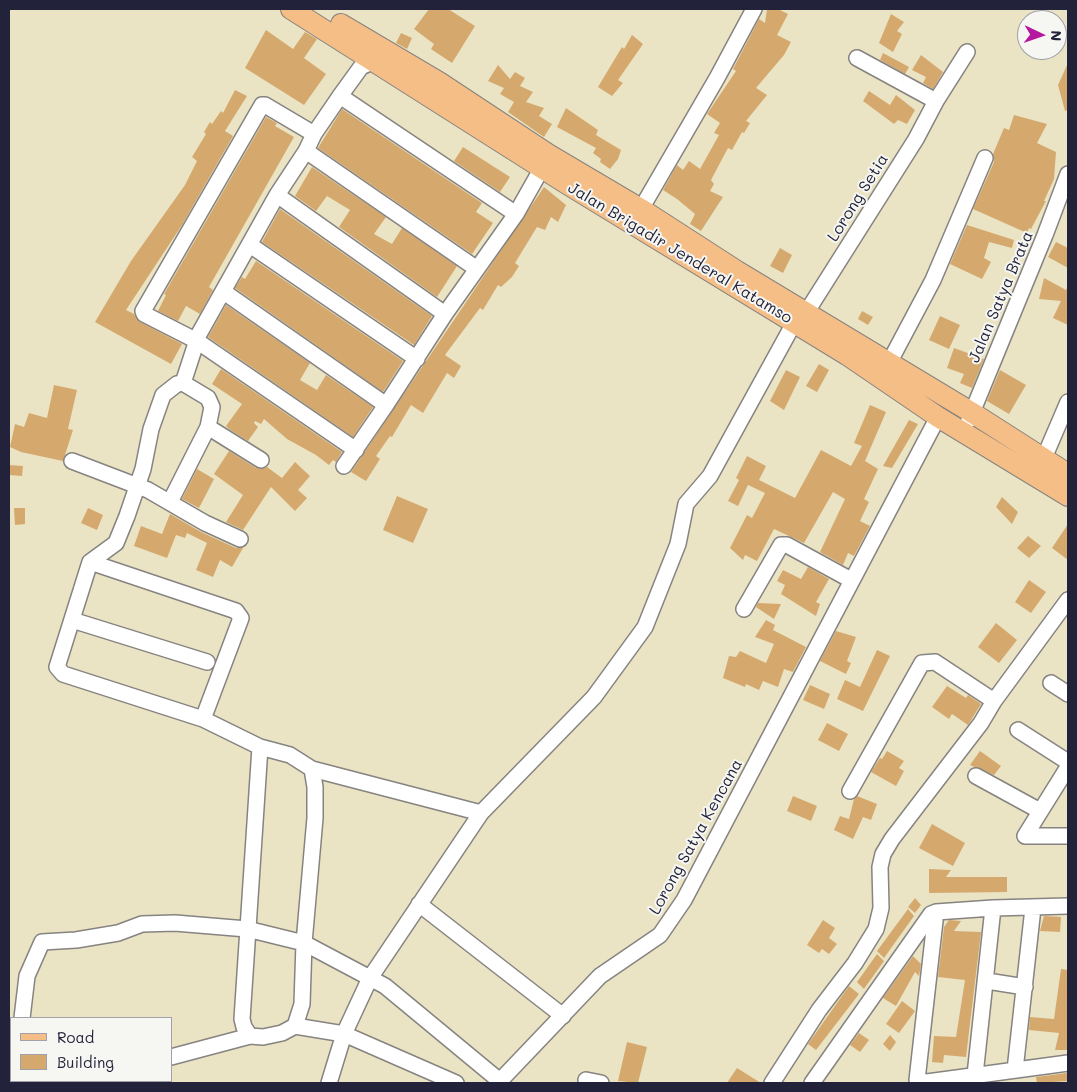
<!DOCTYPE html>
<html>
<head>
<meta charset="utf-8">
<style>
  body { margin:0 }
  #map { position:relative; width:1077px; height:1092px; overflow:hidden; background:#eae4c4; font-family:Mali,sans-serif }
  canvas { display:block }
  .frame { position:absolute; inset:0; border:10px solid #22223b; pointer-events:none }
  .legend { position:absolute; left:10px; top:1017px; width:162px; height:65px; box-sizing:border-box; background:#f6f6f2; border:1px solid #a1a1a9; margin:0; padding:6px 9px; list-style:none; font-size:15px; color:#22223b }
  .legend li { display:flex; align-items:center; gap:10px; height:25px }
  .legend b { width:25px; border:1px solid #a1a1a9 }
  .north { position:absolute; left:1017px; top:10px; width:50px; height:50px; box-sizing:border-box; background:#f6f6f2; border:1px solid #a1a1a9; border-radius:50%; rotate:93deg; font-size:14px; font-weight:700; line-height:20px; text-align:center; color:#22223b }
  .north::after { content:''; display:block; margin:auto; width:18px; height:22px; background:#b5179e; clip-path:polygon(50% 0,100% 100%,50% 72%,0 100%) }
</style>
</head>
<body>
<div id="map">
<canvas width="1077" height="1092"></canvas>
<div class="frame"></div>
<ul class="legend">
<li><b style="height:6px;background:#f5be86"></b>Road</li>
<li><b style="height:14px;background:#d5a96e"></b>Building</li>
</ul>
<div class="north">N</div>
</div>
<script>
const ctx = document.querySelector('canvas').getContext('2d');
ctx.lineJoin = 'round';
function fillPath(path, color) { ctx.fillStyle = color; ctx.fill(path, 'evenodd'); }
const toPath = rows => new Path2D(rows.map(r => 'M' + r).join(''));
function strokePath(path, color, width, dash) { ctx.strokeStyle = color; ctx.lineWidth = width; ctx.lineCap = dash ? 'butt' : 'round'; ctx.setLineDash(dash || []); ctx.stroke(path); }
function write(font, color, halo, rows, align = 'center') {
  ctx.font = font + ' Mali,sans-serif'; ctx.lineWidth = 4; ctx.setLineDash([]); ctx.textBaseline = 'middle'; ctx.strokeStyle = halo; ctx.fillStyle = color; for (const [text, x, y, turn = 0] of rows) {
    ctx.save(); ctx.translate(x, y); ctx.rotate((+turn || 0) * Math.PI / 180); ctx.textAlign = isNaN(turn) ? turn : align; if (halo) ctx.strokeText(text, 0, 0); ctx.fillText(text, 0, 0); ctx.restore();
  }
}
fillPath(toPath([
  [429,9,448,9,475,26,452,63,431,49,434,44,414,29],
  [767,9,778,9,788,14,777,35,791,42,784,55,756,88,767,95,746,121,750,123,744,133,742,132,732,150,728,148,711,180,714,184,710,191,723,197,701,231,690,224,695,214,677,199,663,190,677,165,683,170,689,161,700,169,719,135,714,133,720,123,707,114,736,71,733,69,759,19,765,23],
  [891,14,904,22,897,31,902,34,893,52,879,43],
  [266,30,293,49,305,32,317,39,304,58,326,74,304,105,245,68],
  [401,33,412,38,407,49,396,43],
  [632,35,643,44,618,80,623,83,612,96,598,87,622,47,624,49],
  [883,53,909,67,905,74,880,60],
  [921,55,943,72,933,89,923,83,926,77,912,70],
  [1068,63,1068,110,1065,111,1058,85],
  [498,65,510,79,515,72,525,78,520,86,533,92,526,102,544,108,539,116,552,124,544,137,508,112,514,102,500,94,504,88,488,81],
  [235,90,247,96,225,131,233,136,182,225,126,310,134,314,140,322,182,344,171,364,95,322,131,261,185,185,197,161,192,157,206,134,204,132,210,122,212,124,221,111,223,113],
  [869,91,890,105,896,95,915,110,907,124,898,120,894,124,863,101],
  [566,108,598,130,596,135,621,150,618,159,610,169,600,162,601,159,593,153,596,148,557,127],
  [342,109,482,203,476,212,493,223,472,254,318,148],
  [1014,115,1047,124,1037,143,1056,152,1054,179,1044,201,1046,201,1031,229,1029,228,1027,233,973,209,994,162,993,154,1004,128,1009,130],
  [266,117,277,123,275,126,294,137,209,287,213,290,200,314,186,306,178,321,158,311,166,295,164,294],
  [463,147,510,177,500,192,454,161],
  [312,167,386,217,374,234,392,244,402,228,457,266,437,297,339,227,350,210,327,196,316,211,295,196],
  [544,187,566,205,558,222,551,217,545,230,537,227,515,263,519,266,512,277,501,287,498,285,483,310,480,308,445,355,461,366,454,378,447,373,423,413,411,405,392,437,390,436,376,456,380,459,366,481,351,472],
  [280,209,432,316,414,345,262,242],
  [967,225,1014,240,1012,248,989,242,984,258,991,262,982,279,950,264],
  [1056,242,1068,248,1068,268,1048,257],
  [780,248,792,255,783,273,770,266],
  [256,261,403,361,383,392,235,288,242,277,245,279],
  [1044,278,1066,290,1068,286,1068,325,1053,318,1061,301,1039,299],
  [226,305,310,363,300,380,317,390,326,375,373,407,353,437,208,337],
  [862,311,873,317,868,325,858,319],
  [940,316,960,325,949,349,929,340],
  [954,348,984,359,972,388,960,383,964,374,947,368],
  [819,364,829,370,817,392,806,386],
  [221,369,342,452,336,462,333,460,329,465,316,455,287,439,264,419,261,424,255,421,254,423,258,427,248,441,229,429,226,426,242,404,212,384],
  [786,370,800,377,784,410,770,401],
  [1000,370,1026,385,1009,414,987,401],
  [54,385,77,390,68,429,73,430,63,461,21,452,10,447,15,424,24,427,29,413,47,418],
  [870,405,886,412,865,461,878,469,864,499,869,502,860,521,870,526,854,556,848,553,843,565,820,552,845,499,833,492,804,543,774,529,757,561,745,555,743,560,730,548,747,515,752,518,765,493,748,485,738,506,728,501,739,480,736,478,747,456,766,466,759,480,795,498,821,450,851,466,862,446,854,443],
  [909,420,918,424,892,468,883,466],
  [229,451,256,468,261,469,267,467,282,478,295,462,310,476,298,490,307,498,295,511,271,487,243,530,226,522,243,495,214,474],
  [9,465,23,466,22,476,9,475],
  [197,469,214,479,199,508,182,499],
  [397,496,428,509,413,543,383,530],
  [1002,497,1018,512,1012,524,996,507],
  [14,508,25,508,25,524,15,525],
  [88,508,103,515,97,530,81,523],
  [170,514,201,532,236,548,243,548,232,567,220,560,213,577,196,570,207,543,187,533,185,538,176,535,167,558,134,546,141,526,162,534],
  [1068,524,1068,560,1052,548],
  [1028,536,1041,546,1029,558,1017,548],
  [808,567,829,579,816,602,820,604,816,616,781,594,785,585,777,581,783,570,801,579],
  [1029,580,1046,592,1031,613,1015,602],
  [758,603,781,604,774,619,756,607],
  [766,620,775,625,773,630,806,647,793,672,784,669,778,687,763,681,759,690,746,684,745,687,723,678,729,656,736,657,740,651,766,663,774,644,755,637],
  [996,623,1017,640,999,663,978,647],
  [836,631,856,637,847,661,851,663,846,674,820,661],
  [877,650,890,656,863,711,837,699,845,680,860,687],
  [810,685,830,694,824,709,803,700],
  [947,686,966,698,968,695,981,704,968,725,952,714,949,719,932,707],
  [827,723,848,734,839,751,818,740],
  [887,751,904,761,899,768,904,771,896,786,871,772,880,758,882,759],
  [980,751,1001,766,994,775,970,765],
  [793,796,817,806,811,821,787,811],
  [857,796,877,804,871,820,863,817,853,839,834,830,840,816,849,819,854,799],
  [932,824,965,843,953,866,919,848],
  [929,869,951,870,946,877,1007,877,1007,892,929,893],
  [915,898,921,905,915,913,908,907],
  [908,909,914,916,884,958,877,951],
  [1044,916,1061,917,1060,932,1040,931],
  [823,920,835,928,829,938,837,944,829,954,822,949,819,953,807,945],
  [949,920,961,921,954,931,981,932,966,1057,944,1055,943,1063,932,1062,934,1036,956,1037,965,980,938,977,944,927],
  [877,954,884,961,864,989,857,982],
  [913,956,921,964,919,976,915,972,896,1006,883,998],
  [1061,969,1068,970,1068,1050,1055,1050,1059,1033,1029,1030,1030,1017,1054,1019],
  [849,986,859,994,816,1050,808,1044],
  [902,1001,915,1011,899,1033,886,1024],
  [859,1033,869,1040,860,1052,850,1045],
  [890,1035,896,1042,890,1051,883,1044],
  [627,1042,647,1047,638,1083,618,1081],
  [737,1068,761,1083,727,1083],
  [1067,1073,1068,1081,1037,1083,1036,1077]
]), '#d5a96e');
const minor = toPath([
  [857,58,936,101],
  [340,96,516,214],
  [314,134,265,105,262,105,143,311,144,314,197,341,356,450],
  [306,151,477,269],
  [277,195,445,314],
  [641,209,717,78,754,9],
  [250,245,417,359],
  [224,292,386,405],
  [806,313,916,139,936,101,967,52],
  [889,363,933,280,985,158],
  [183,383,199,334,277,195,306,151,314,134,340,96,361,67,374,61],
  [969,420,1045,235,1068,174],
  [208,427,261,460],
  [1044,458,1068,402],
  [72,461,148,490,205,523,240,539],
  [344,466,386,405,445,314,516,214,542,168],
  [170,502,208,427,212,407,208,398,183,383,177,384,163,395,151,429,143,469,127,516,116,543,90,562,57,667,63,674,203,719,260,747,290,755,312,769,315,787,315,818,304,943,302,1004,295,1026,282,1033,263,1037,250,1036,244,1027,242,1019,260,747],
  [90,562,236,611,241,618,203,719],
  [744,609,781,545,787,545,851,580],
  [72,620,207,662],
  [1051,683,1068,694],
  [1018,730,1068,762],
  [1068,767,1025,836,1068,836],
  [312,769,481,813],
  [976,776,1040,811],
  [850,791,922,663,935,662,994,701],
  [419,904,563,1016],
  [936,912,917,1080,927,1082,1068,1063],
  [987,981,1025,987],
  [22,1018,27,976,42,942,76,940,118,933,142,924,175,923,247,929,304,943,385,986,501,1082],
  [295,1026,344,1034,456,1083],
  [171,1057,250,1036],
  [1015,1070,1033,908],
  [975,1075,993,908],
  [586,1080,601,1083],
  [72,1083,82,1081],
  [329,1083,344,1034,370,978,481,813,594,697,645,627,678,544,686,504,710,476,794,323],
  [498,1083,600,976,660,935,684,900,938,417],
  [772,1083,819,1010,855,963,876,929,881,908,880,867,883,854,892,839,981,723,994,701,1068,600],
  [812,1083,931,914,936,912,993,908,1068,906]
]);
const major = toPath([
  [291,9,567,184,847,355,938,417,1068,496],
  [341,24,439,82,548,154,641,209,737,271,971,412,1068,474]
]);
strokePath(minor, '#868380', 18);
strokePath(major, '#868380', 22);
strokePath(minor, '#fff', 15);
strokePath(major, '#f5be86', 20);
write('16px', '#22223b', '#f6f6f2', [
  ["Lorong Setia",858,198,-58],
  ["Jalan Brigadir Jenderal Katamso",680,253,31],
  ["Jalan Satya Brata",1001,297,-67],
  ["Lorong Satya Kencana",696,837,-61]
]);
</script>
</body>
</html>
